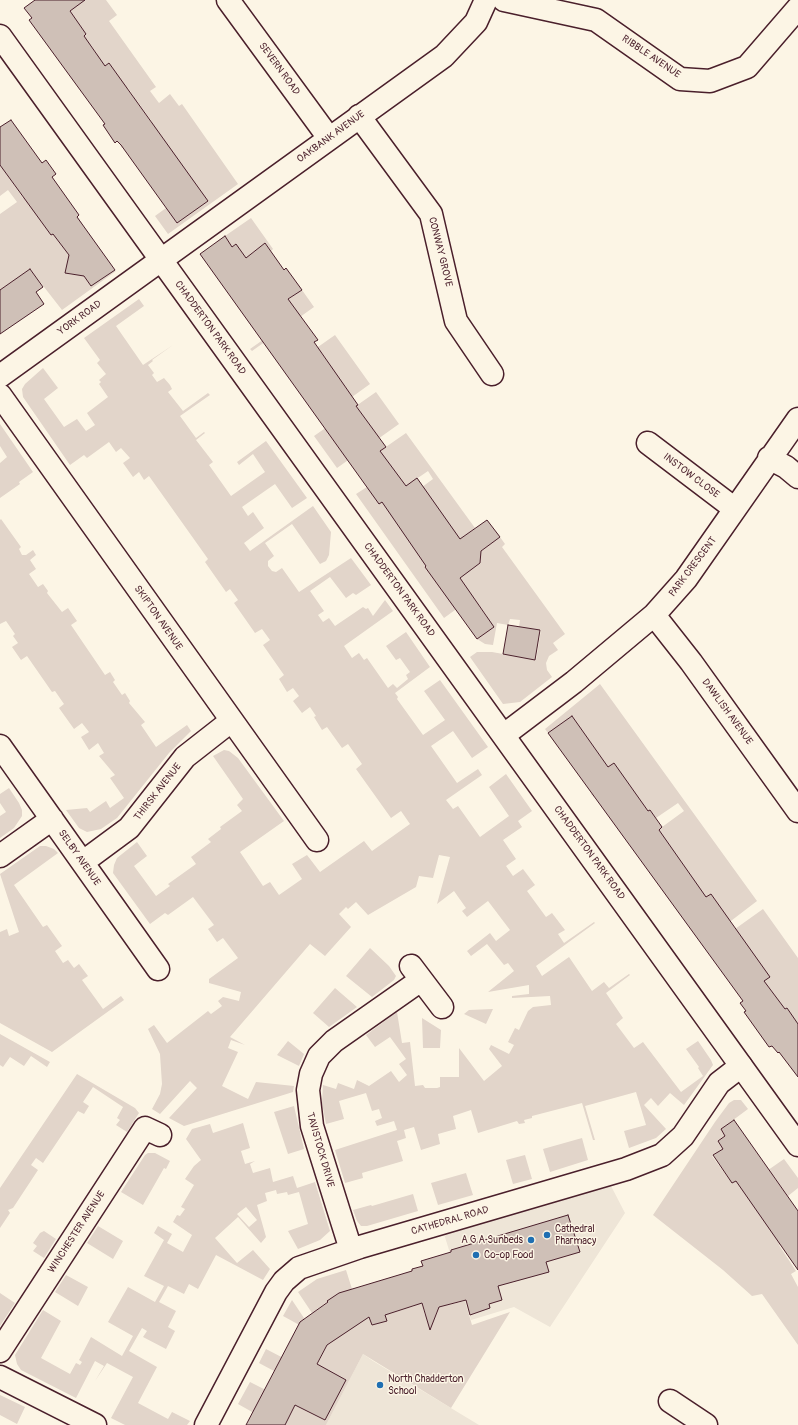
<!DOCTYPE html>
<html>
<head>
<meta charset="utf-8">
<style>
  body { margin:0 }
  canvas { display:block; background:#fcf5e5 }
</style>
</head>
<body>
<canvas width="798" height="1425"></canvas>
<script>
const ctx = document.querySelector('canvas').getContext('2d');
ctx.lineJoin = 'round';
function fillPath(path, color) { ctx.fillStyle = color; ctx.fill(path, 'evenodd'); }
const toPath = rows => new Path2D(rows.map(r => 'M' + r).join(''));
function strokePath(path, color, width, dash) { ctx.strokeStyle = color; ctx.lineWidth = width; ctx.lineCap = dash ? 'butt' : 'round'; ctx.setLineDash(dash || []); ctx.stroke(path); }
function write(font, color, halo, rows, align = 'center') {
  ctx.font = font + ' Pangolin,sans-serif'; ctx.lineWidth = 3; ctx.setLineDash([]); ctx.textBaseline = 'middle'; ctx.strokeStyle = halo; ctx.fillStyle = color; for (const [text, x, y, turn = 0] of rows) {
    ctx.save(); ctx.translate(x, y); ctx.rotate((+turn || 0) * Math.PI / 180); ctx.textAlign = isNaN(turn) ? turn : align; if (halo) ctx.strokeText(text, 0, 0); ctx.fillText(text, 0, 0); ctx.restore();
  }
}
fillPath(toPath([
  [610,1184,625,1213,550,1327,514,1307,471,1320,444,1234],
  [363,1354,373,1361,479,1425,326,1425]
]), '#eee5d7');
fillPath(toPath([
  [65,0,106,0,117,15,109,21,156,87,150,91,159,103,170,94,179,106,182,104,238,184,168,234,155,216,166,208,177,223,208,201,156,145,164,139,157,130,149,136,122,148,121,146,152,122,137,101,128,107,125,103,134,97,128,88,109,101,119,77,109,63,101,69,92,58,97,54,91,45,85,49,63,51,86,34,74,17,63,16],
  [0,165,23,198,51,178,48,214,40,220,51,235,77,216,82,223,60,243,73,260,67,265,66,269,69,274,74,275,80,270,91,286,115,270,116,271,62,310,30,269,0,290,0,214,17,202,8,190,0,196],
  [251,218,273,249,271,251,265,243,252,253,257,260,244,262,236,244,232,247,225,236],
  [302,290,314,307,252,351,250,349,294,318,283,303],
  [139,299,144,306,116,326,143,365,173,345,152,360,153,361,148,365,154,373,152,375,157,382,164,378,170,385,172,389,168,392,183,411,208,393,210,395,180,416,196,438,204,432,205,433,196,440,213,462,209,465,231,496,265,472,253,454,239,465,237,462,266,441,307,498,292,508,275,484,242,507,248,516,253,512,264,528,244,543,250,551,313,506,331,532,329,555,326,561,320,564,292,524,265,543,274,556,268,561,268,566,272,571,276,572,282,568,299,592,351,558,371,585,356,595,353,593,346,598,330,577,310,591,324,611,318,615,323,622,329,618,335,626,363,607,366,609,368,608,373,616,385,600,393,611,344,646,352,658,359,653,364,660,367,658,388,688,393,684,397,688,408,679,406,675,410,672,400,658,396,660,386,646,406,632,430,667,395,693,398,697,397,699,423,735,445,720,424,691,440,680,488,747,472,758,453,731,431,746,457,783,478,769,482,775,446,800,453,809,458,806,480,837,509,816,489,787,506,774,532,811,518,821,522,827,503,840,516,859,506,866,513,876,523,869,535,885,527,891,546,917,552,913,565,930,558,934,564,943,594,922,595,923,536,966,542,976,569,957,592,991,604,982,609,988,629,974,630,975,606,993,623,1018,616,1024,634,1048,643,1042,681,1092,703,1076,698,1068,699,1067,686,1049,698,1041,711,1060,713,1065,684,1105,670,1093,658,1106,651,1098,644,1105,666,1129,656,1138,629,1148,624,1131,646,1125,636,1092,585,1106,595,1140,593,1140,582,1103,532,1116,532,1118,524,1120,525,1123,519,1124,517,1121,478,1133,471,1110,453,1116,456,1129,438,1134,440,1144,421,1150,414,1127,404,1130,406,1138,397,1141,403,1161,362,1173,363,1178,345,1183,335,1150,397,1130,394,1121,377,1126,375,1121,382,1118,379,1109,372,1111,366,1093,339,1101,344,1119,326,1124,322,1103,323,1085,336,1089,338,1083,354,1089,357,1080,369,1086,391,1071,399,1082,407,1075,399,1064,406,1059,390,1037,375,1047,366,1035,397,1012,402,1043,410,1042,415,1086,423,1085,425,1088,437,1088,440,1087,440,1077,459,1077,459,1048,484,1081,502,1066,489,1049,491,1045,509,1054,514,1045,508,1042,515,1028,519,1030,528,1011,533,1007,551,1005,550,996,512,998,512,996,529,994,529,985,488,992,514,971,508,963,504,965,487,944,471,956,467,951,490,933,496,941,510,930,488,901,467,917,462,911,466,908,454,891,437,904,450,857,439,855,433,878,419,876,416,887,368,915,356,902,348,909,346,907,339,914,351,927,325,956,310,944,230,1037,245,1045,231,1040,228,1048,238,1052,222,1086,248,1099,256,1082,294,1086,293,1092,184,1126,169,1118,197,1088,190,1081,160,1114,152,1109,160,1094,162,1084,160,1054,148,1029,154,1025,167,1043,208,1011,211,1014,222,1006,218,1001,223,997,239,1001,241,992,209,983,209,979,238,958,223,938,217,942,208,929,214,925,193,897,168,915,165,913,150,924,113,873,114,865,117,858,137,842,147,856,134,866,156,896,170,886,168,884,196,864,191,857,211,842,208,839,221,829,220,827,242,811,237,805,243,799,213,756,224,750,229,751,238,758,284,821,240,852,263,886,270,882,279,895,302,879,292,864,307,855,320,872,364,841,372,851,410,824,401,811,391,818,356,769,362,764,348,744,342,748,327,727,322,730,314,717,316,716,310,707,302,713,293,701,299,696,293,688,287,692,279,679,284,675,263,645,270,640,262,629,255,633,234,603,238,600,230,589,226,592,205,562,208,559,149,476,144,480,139,472,133,477,123,463,130,458,121,448,116,452,109,442,87,458,84,455,70,465,23,397,22,389,25,384,43,368,58,388,44,399,64,427,77,419,86,431,95,425,87,413,108,397,99,384,101,382,99,380,106,374,97,363,100,360,84,338],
  [335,335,370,384,352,397,345,386,324,371,331,366,322,353,314,358,308,354],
  [376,392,399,424,337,468,314,436,344,415,346,418,327,432,347,459,378,436,356,406],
  [0,424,33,472,19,482,20,484,0,498,0,463,7,457,0,446],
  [406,433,475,528,464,536,466,538,425,567,439,586,467,572,480,563,481,556,478,553,500,537,505,544,502,547,565,634,553,643,558,650,549,656,546,663,547,670,552,677,520,702,503,704,470,657,477,652,492,652,536,660,541,630,519,627,520,620,510,619,508,625,497,623,493,645,485,644,477,639,493,628,486,618,469,628,487,616,473,597,444,618,356,494,367,487,380,451],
  [428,471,433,479,418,490,412,482],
  [1,519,21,547,19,549,22,555,26,555,33,550,36,555,30,560,36,569,29,574,38,587,43,584,48,591,47,593,62,612,68,608,77,621,71,625,105,675,110,672,115,680,113,682,122,695,125,693,130,701,129,703,145,722,141,725,156,747,187,725,191,731,169,753,117,818,101,829,87,832,79,828,66,810,87,808,90,812,106,801,110,808,124,798,110,778,115,775,99,756,104,753,98,743,89,750,81,737,89,732,82,723,74,729,59,708,64,704,55,691,52,692,27,656,21,660,12,647,18,643,13,636,15,634,6,621,0,624,0,520],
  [600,684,757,901,723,927,708,908,717,902,711,894,702,900,669,895,693,878,658,830,684,811,678,803,656,818,650,810,648,811,623,777,594,797,591,794,621,773,614,763,608,767,572,716,548,733,545,729],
  [9,788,19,803,22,810,22,816,14,828,0,838,0,816,6,812,0,803,0,794],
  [40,846,46,846,54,849,58,853,14,885,43,927,47,925,62,946,55,951,63,963,68,960,74,968,79,964,88,976,82,980,103,1009,121,996,124,1000,52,1052,0,1023,0,932,7,929,9,936,19,932,0,874],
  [763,909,798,958,798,1024,787,1008,785,1009,767,985,759,989,735,929],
  [370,948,389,966,396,976,394,980,372,997,346,976],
  [335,988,357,1007,329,1027,313,1013],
  [493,1009,486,1024,464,1014,469,1010],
  [422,1018,441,1030,440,1048,423,1048],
  [0,1034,50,1062,47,1067,31,1056,24,1066,10,1057,3,1067,0,1065],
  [288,1041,304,1054,299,1066,277,1055],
  [77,1074,135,1108,139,1113,127,1132,116,1125,120,1120,117,1118,123,1107,93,1087,83,1102,89,1106,84,1114,78,1111,43,1163,36,1158,31,1165,38,1170,13,1208,8,1210,10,1213,0,1228,0,1188],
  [734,1100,741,1100,748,1109,721,1129,725,1136,718,1141,723,1149,712,1156,732,1183,741,1177,761,1175,784,1159,798,1178,798,1188,788,1196,774,1176,746,1195,787,1240,779,1245,796,1271,791,1274,798,1287,798,1345,762,1294,752,1296,723,1270,653,1215,715,1122,729,1103],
  [294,1106,304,1149,288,1154,274,1112],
  [243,1123,250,1148,241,1151,245,1164,255,1161,250,1164,253,1173,270,1168,273,1182,293,1176,297,1188,315,1182,330,1231,320,1240,298,1249,288,1231,308,1224,299,1192,288,1195,287,1192,277,1194,276,1190,265,1193,267,1201,257,1205,266,1237,261,1243,238,1217,215,1238,237,1263,253,1250,270,1269,263,1280,216,1255,198,1289,189,1284,184,1294,168,1286,159,1302,176,1311,168,1327,175,1331,166,1349,143,1337,147,1331,142,1328,129,1351,157,1367,138,1403,168,1419,172,1412,190,1421,187,1425,125,1425,111,1418,133,1377,107,1363,95,1381,104,1366,95,1361,76,1398,21,1370,17,1364,15,1355,43,1310,61,1321,41,1358,70,1374,76,1363,80,1365,82,1362,79,1360,91,1337,122,1356,133,1336,108,1322,128,1287,155,1302,164,1286,144,1276,164,1240,154,1233,158,1226,172,1234,167,1243,183,1252,192,1235,173,1222,177,1215,180,1216,185,1209,181,1207,194,1185,185,1179,194,1166,201,1160,186,1139,192,1129,210,1124,213,1133],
  [246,1207,257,1220,249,1227,237,1214],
  [582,1138,588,1160,550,1172,543,1149],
  [148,1153,155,1153,170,1161,166,1169,164,1168,143,1205,121,1192,145,1155],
  [525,1155,532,1179,513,1184,506,1160],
  [466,1173,473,1195,438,1205,431,1183],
  [413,1194,418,1211,367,1226,361,1226,357,1221,353,1210,371,1205,372,1206],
  [98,1226,123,1241,113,1259,87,1243],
  [44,1231,56,1239,44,1258,33,1251,37,1246,33,1243,40,1233],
  [346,1270,352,1289,360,1287,372,1325,387,1321,385,1315,414,1306,408,1285,416,1283,425,1315,429,1318,435,1317,437,1313,432,1298,445,1294,448,1305,465,1301,472,1325,510,1312,451,1408,363,1354,326,1425,285,1425,294,1407,264,1391,254,1413,238,1404,250,1382,325,1420,311,1374,280,1359,274,1371,259,1363,266,1349,341,1388,345,1380,317,1365,328,1344,339,1293,312,1313,298,1292,317,1279],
  [66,1275,88,1287,78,1306,55,1292],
  [0,1293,15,1303,0,1326],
  [292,1300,314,1333,283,1316],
  [0,1395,25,1407,17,1424,0,1415]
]), '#e2d5ca');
const building = toPath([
  [35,0,85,0,70,11,86,34,84,36,105,66,109,63,208,201,177,223,121,145,117,141,115,143,103,125,105,124,29,20,32,18,24,8,35,0],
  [11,120,42,163,46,160,56,174,52,177,79,215,77,217,115,270,91,286,84,276,65,273,69,255,53,234,51,235,0,165,0,127,11,120],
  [225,236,232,247,236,244,246,258,265,243,284,270,286,268,302,290,288,299,318,340,314,342,358,405,356,406,386,447,380,451,406,486,417,478,460,539,487,520,500,537,481,551,480,563,460,578,494,627,477,639,425,567,426,566,382,502,379,504,200,254,225,236],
  [30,269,43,287,36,292,44,304,0,334,0,290,30,269],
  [508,625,540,630,535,660,503,654,508,625],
  [572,716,608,767,614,763,648,811,650,810,662,827,659,830,706,897,711,894,770,977,764,981,785,1009,787,1008,798,1024,798,1077,779,1052,778,1053,772,1046,769,1047,744,1012,746,1011,740,1003,743,1001,548,733,572,716],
  [734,1120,798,1211,798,1270,736,1181,732,1183,713,1155,723,1149,718,1141,725,1136,721,1129,734,1120],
  [568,1215,580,1252,546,1262,549,1272,498,1286,502,1300,489,1304,490,1308,470,1315,466,1300,439,1307,430,1330,422,1303,385,1315,387,1321,372,1325,369,1317,327,1345,317,1364,346,1380,325,1420,295,1405,285,1425,246,1425,300,1322,328,1302,327,1301,339,1293,412,1271,412,1269,423,1266,421,1261,451,1252,451,1250,568,1215]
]);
fillPath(building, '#cfc0b7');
strokePath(building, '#4a1f2b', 1);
const street = toPath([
  [228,0,329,138],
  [504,0,596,20,680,79,710,81,747,67,798,8],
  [359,116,431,214,456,321,492,374],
  [0,376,444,56,476,22,486,0],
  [0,395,317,840],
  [648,443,735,509],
  [769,458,786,467,798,477],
  [654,615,691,662,798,811],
  [504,735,574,682,654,615,686,579,798,419],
  [0,746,158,969],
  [0,856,52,819],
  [83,862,129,828,185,757,231,721],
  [411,966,442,1007],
  [351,1250,312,1126,308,1090,311,1074,319,1056,334,1041,421,980],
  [0,1351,145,1128,160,1135],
  [0,1377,95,1425],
  [670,1401,706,1425],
  [206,1425,276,1292,284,1281,299,1268,360,1247,626,1169,662,1155,683,1136,719,1083,741,1066]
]);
const secondary = toPath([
  [0,36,798,1145]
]);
strokePath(street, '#4a1f2b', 25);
strokePath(secondary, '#4a1f2b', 25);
strokePath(street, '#fcf5e5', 22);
strokePath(secondary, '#fcf5e5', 22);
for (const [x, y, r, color] of [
  [547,1235,4,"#1f6fb2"],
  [531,1240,4,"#1f6fb2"],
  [476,1255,4,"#1f6fb2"],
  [380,1385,4,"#1f6fb2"]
]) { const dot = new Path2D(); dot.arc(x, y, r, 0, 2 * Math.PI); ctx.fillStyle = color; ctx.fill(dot); strokePath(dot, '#fcf5e5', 1.5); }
write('10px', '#4a1f2b', '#fcf5e5', [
  ["RIBBLE AVENUE",651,57,34],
  ["SEVERN ROAD",279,69,54],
  ["OAKBANK AVENUE",331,137,-36],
  ["CONWAY GROVE",440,252,76],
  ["YORK ROAD",80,318,-36],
  ["CHADDERTON PARK ROAD",210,328,54],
  ["INSTOW CLOSE",691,476,37],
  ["PARK CRESCENT",693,567,-53],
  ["CHADDERTON PARK ROAD",399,590,54],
  ["SKIPTON AVENUE",158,618,55],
  ["DAWLISH AVENUE",727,712,54],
  ["THIRSK AVENUE",158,792,-52],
  ["CHADDERTON PARK ROAD",589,853,54],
  ["SELBY AVENUE",79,858,55],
  ["TAVISTOCK DRIVE",320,1150,74],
  ["CATHEDRAL ROAD",450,1221,-16],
  ["WINCHESTER AVENUE",77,1232,-57]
]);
write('10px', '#4a1f2b', '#fcf5e5', [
  ["Cathedral",555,1229],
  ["Pharmacy",555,1241],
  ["A G A Sunbeds",523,1240,"right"],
  ["Co-op Food",484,1255],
  ["North Chadderton",388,1379],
  ["School",388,1391]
], 'left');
</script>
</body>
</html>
